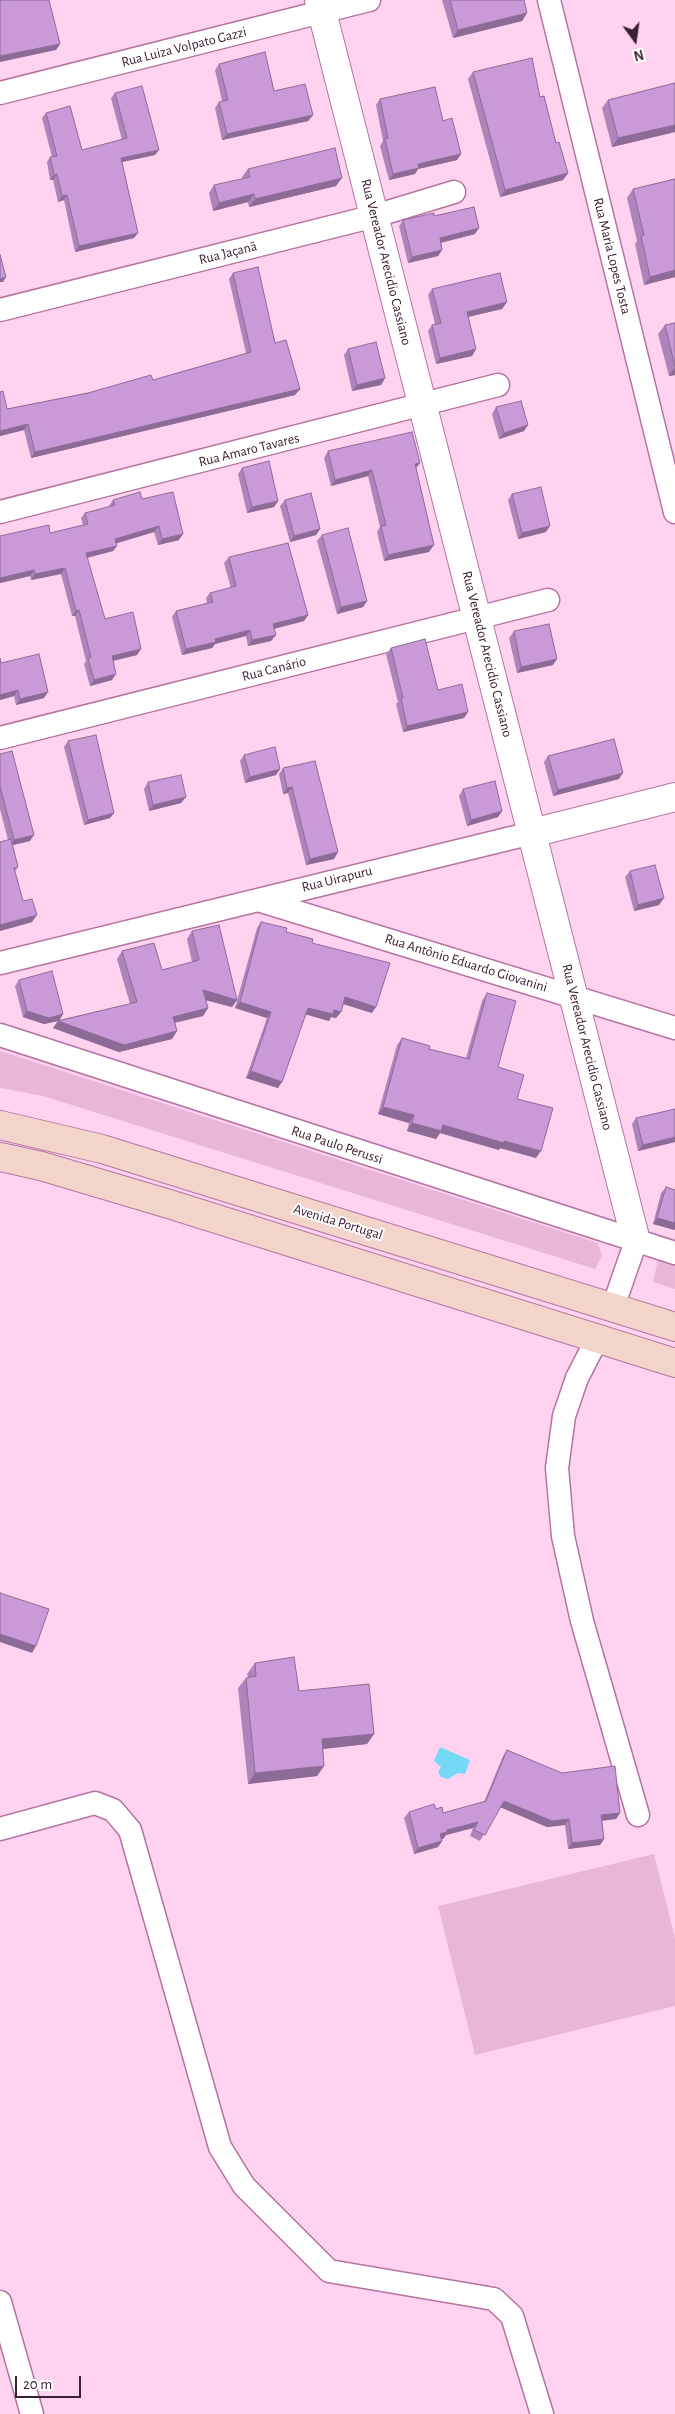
<!DOCTYPE html>
<html>
<head>
<meta charset="utf-8">
<style>
  body { margin:0 }
  #map { position:relative; width:675px; height:2414px; overflow:hidden; background:#ffd3f0; font-family:"Alegreya Sans",sans-serif }
  canvas { display:block }
  .north { position:absolute; left:610px; top:15px; width:50px; height:50px; -webkit-text-stroke:4px #fff; paint-order:stroke; rotate:166deg; font-size:14px; font-weight:700; line-height:20px; text-align:center; color:#3b2033 }
  .north::after { content:''; display:block; margin:auto; width:18px; height:22px; background:#3b2033; clip-path:polygon(50% 0,100% 100%,50% 72%,0 100%) }
  .scale { position:absolute; left:15px; top:2376px; width:66px; height:22px; box-sizing:border-box; border:2px solid #3b2033; border-top:0; padding-left:6px; font-size:15px; line-height:18px; white-space:nowrap; color:#3b2033; -webkit-text-stroke:4px #fff; paint-order:stroke }
</style>
</head>
<body>
<div id="map">
<canvas width="675" height="2414"></canvas>
<div class="north">N</div>
<div class="scale">20 m</div>
</div>
<script>
const ctx = document.querySelector('canvas').getContext('2d');
ctx.lineJoin = 'round';
function fillPath(path, color) { ctx.fillStyle = color; ctx.fill(path, 'evenodd'); }
const toPath = rows => new Path2D(rows.map(r => 'M' + r).join(''));
function strokePath(path, color, width, dash) { ctx.strokeStyle = color; ctx.lineWidth = width; ctx.lineCap = dash ? 'butt' : 'round'; ctx.setLineDash(dash || []); ctx.stroke(path); }
function write(font, color, halo, rows, align = 'center') {
  ctx.font = font + ' "Alegreya Sans",sans-serif'; ctx.lineWidth = 4; ctx.setLineDash([]); ctx.textBaseline = 'middle'; ctx.strokeStyle = halo; ctx.fillStyle = color; for (const [text, x, y, turn = 0] of rows) {
    ctx.save(); ctx.translate(x, y); ctx.rotate((+turn || 0) * Math.PI / 180); ctx.textAlign = isNaN(turn) ? turn : align; if (halo) ctx.strokeText(text, 0, 0); ctx.fillText(text, 0, 0); ctx.restore();
  }
}
fillPath(toPath([
  [0,1051,598,1243,602,1256,595,1269,43,1096,0,1088],
  [658,1259,675,1264,675,1289,653,1282],
  [654,1854,675,1938,675,2006,475,2055,438,1906]
]), '#e9b6d8');
fillPath(toPath([
  [440,1747,470,1760,465,1774,458,1773,448,1779,441,1777,438,1772,441,1767,434,1761]
]), '#73d9f6');
const minor = toPath([
  [549,0,675,512],
  [0,93,369,0],
  [0,310,375,216,454,192],
  [0,512,498,385],
  [0,738,548,600],
  [258,900,675,1028],
  [0,963,532,833],
  [0,1035,675,1253],
  [613,1307,636,1241],
  [597,1339,577,1378,564,1416,557,1468,563,1536,582,1621,638,1815],
  [0,1829,95,1803,113,1810,130,1830,220,2147,244,2186,329,2271,494,2299,512,2316,542,2414],
  [0,2302,32,2414]
]);
const tertiary = toPath([
  [319,0,636,1241],
  [532,833,675,797]
]);
const secondary = toPath([
  [0,1125,102,1149,675,1327],
  [0,1157,41,1166,169,1204,675,1363]
]);
strokePath(minor, '#b673a2', 25);
strokePath(tertiary, '#b673a2', 30);
strokePath(secondary, '#b673a2', 30);
strokePath(minor, '#fff', 22);
strokePath(tertiary, '#fff', 28);
strokePath(secondary, '#f3d4ca', 28);
fillPath(toPath([
  [442,0,524,0,527,13,522,21,453,38],
  [219,64,274,91,313,115,308,121,222,140,215,108,219,102,222,101,215,70],
  [473,72,540,97,556,143,568,173,563,180,500,197,468,79],
  [675,83,675,132,612,147,602,108,608,100],
  [115,93,155,155,122,162,134,238,75,252,64,200,58,202,53,180,50,180,47,162,50,157,52,157,42,118,46,113,82,150,122,140,111,98],
  [380,99,443,121,461,154,457,160,418,169,415,174,389,180,380,146,383,141,376,105],
  [248,169,336,186,249,207,248,202,213,211,209,193,214,185,243,179,242,177],
  [675,179,675,277,644,285,635,244,637,241,627,198,633,189],
  [434,216,475,234,441,243,442,250,438,256,408,263,399,226,403,220],
  [233,273,275,343,300,389,295,395,31,458,24,430,0,436,0,392,7,409,153,380,246,353,229,279],
  [432,289,507,302,502,309,468,317,476,349,472,356,436,364,428,331,432,325,435,324,428,295],
  [675,323,675,375,669,376,658,334,665,325],
  [348,349,385,378,381,385,352,391,344,355],
  [496,407,524,431,499,439,492,414],
  [328,451,420,463,416,468,429,552,384,561,377,532,380,527,368,476,331,486,324,458],
  [242,468,278,501,274,507,247,513,238,474],
  [512,494,546,532,518,539,508,500],
  [142,499,179,540,158,545,154,532,116,543,113,551,87,558,105,619,137,655,113,661,112,680,90,686,84,664,86,661,75,616,72,616,61,574,31,580,30,576,0,583,0,536,50,533,83,525,81,518,85,513,109,507,109,506,113,500],
  [285,500,320,529,316,535,290,542,280,506],
  [322,535,367,601,363,607,337,614,317,541],
  [229,557,308,615,304,621,274,629,276,635,271,641,248,646,246,636,215,644,212,648,182,655,172,617,176,611,207,603,206,598,210,593,231,588,224,563],
  [514,631,553,665,517,673,509,638],
  [391,648,438,690,468,712,464,718,403,732,396,704,398,702,386,654],
  [0,658,1,663,44,698,16,705,14,696,0,700],
  [68,741,114,813,110,818,84,825,64,747],
  [0,754,30,841,12,845,18,867,15,871,23,901,32,922,0,931,8,840,0,809],
  [244,755,280,769,276,775,245,783,240,761],
  [548,756,619,779,553,796,544,762],
  [283,768,338,852,334,859,306,865,288,793,283,794,279,774],
  [148,782,181,803,149,811,144,789],
  [463,789,502,811,498,817,467,826,459,796],
  [630,871,659,905,634,911,625,877],
  [261,922,312,943,372,1013,343,1004,341,1012,336,1018,331,1017,329,1021,306,1014,278,1088,246,1078,267,1018,235,1008,257,928],
  [192,931,237,1000,232,1007,205,1000,208,1008,203,1016,175,1023,177,1031,172,1039,119,1052,53,1028,58,1021,44,1024,23,1017,15,986,19,980,63,1014,59,1020,130,1004,117,959,122,951,162,970,192,962,187,939],
  [487,993,498,1067,517,1099,536,1158,500,1148,499,1150,440,1133,436,1139,407,1131,409,1123,378,1114,397,1045,402,1038,429,1049,466,1058,482,1001],
  [675,1109,675,1142,638,1151,632,1124,636,1118],
  [666,1187,675,1230,653,1224,661,1193],
  [255,1663,299,1691,374,1734,367,1744,323,1749,324,1766,317,1776,248,1784,238,1688,246,1678,248,1677,247,1674],
  [507,1750,620,1813,616,1819,602,1821,604,1839,600,1845,568,1849,565,1825,547,1827,500,1807,480,1841,470,1836,473,1828,446,1835,443,1839,441,1839,442,1841,438,1847,414,1854,404,1818,409,1812,436,1809,443,1813,484,1802,503,1756]
]), '#ae84ba');
fillPath(toPath([
  [527,13,522,21,453,38,458,30],
  [60,44,56,50,0,62,0,56],
  [313,115,308,121,222,140,227,134],
  [675,125,675,132,612,147,618,138],
  [159,150,155,155,117,163,121,158],
  [461,154,457,160,418,169,415,174,389,180,393,174,418,164],
  [568,173,563,180,500,197,505,190],
  [57,174,53,180,50,180,54,175],
  [342,178,336,186,249,207,255,199],
  [254,194,248,202,213,211,219,203],
  [67,195,64,200,58,202,62,196],
  [479,228,475,234,435,244,440,238],
  [138,233,134,238,75,252,79,246],
  [442,250,438,256,408,263,412,257],
  [675,270,675,277,644,285,650,277],
  [6,277,3,282,0,282,0,279],
  [507,302,502,309,463,318,467,312],
  [476,349,472,356,436,364,440,358],
  [675,367,675,375,669,376],
  [385,378,381,385,352,391,357,385],
  [300,389,295,395,31,458,35,452],
  [28,424,24,430,0,436,0,431],
  [528,425,524,431,499,439,504,433],
  [420,463,415,469,415,464],
  [372,470,368,476,331,486,335,480],
  [278,501,274,507,247,513,252,507],
  [159,526,154,532,111,545,115,539],
  [550,526,546,532,518,539,522,533],
  [320,529,316,535,290,542,294,536],
  [183,534,179,540,158,545,162,539],
  [434,545,429,552,384,561,388,555],
  [117,546,113,551,82,559,86,553],
  [65,568,61,574,31,580,35,574],
  [34,570,30,576,0,583,0,578],
  [367,601,363,607,337,614,341,607],
  [79,610,75,616,72,616,76,611],
  [308,615,304,621,269,630,273,624],
  [250,630,246,636,215,644,212,648,182,655,186,649,215,639],
  [276,635,271,641,248,646,252,640],
  [141,649,137,655,108,662,112,656],
  [557,659,553,665,517,673,521,667],
  [116,674,112,680,90,686,94,680],
  [18,690,14,696,0,700,0,695],
  [48,692,44,698,16,705,20,699],
  [468,712,464,718,403,732,407,726],
  [280,769,276,775,245,783,250,777],
  [623,773,619,779,553,796,558,790],
  [292,787,288,793,283,794,287,788],
  [186,797,181,803,149,811,153,805],
  [502,811,498,817,467,826,471,820],
  [114,813,110,818,84,825,88,820],
  [34,835,30,841,9,846,14,840],
  [338,852,334,859,306,865,310,859],
  [664,898,659,905,634,911,638,905],
  [37,915,32,922,0,931,0,925],
  [203,990,237,1000,232,1007,198,998],
  [345,997,376,1007,372,1013,340,1003],
  [240,1002,271,1012,267,1018,235,1008],
  [208,1008,203,1016,168,1024,173,1017],
  [308,1008,334,1010,341,1012,336,1018,331,1017,329,1021,304,1014],
  [27,1011,63,1014,59,1021,177,1031,172,1039,119,1052,53,1028,58,1021,44,1024,23,1017],
  [251,1071,282,1082,278,1088,246,1078],
  [383,1107,414,1115,409,1123,378,1114],
  [412,1123,443,1125,541,1151,536,1158,500,1148,499,1150,440,1133,436,1139,407,1131],
  [675,1137,675,1142,638,1151,643,1145],
  [657,1218,675,1223,675,1230,653,1224],
  [0,1634,36,1646,32,1653,0,1642],
  [374,1734,367,1744,314,1750,322,1739],
  [324,1766,317,1776,248,1784,255,1773],
  [504,1801,569,1819,565,1825,547,1827,500,1807],
  [620,1813,616,1819,597,1821,601,1815],
  [478,1822,473,1828,446,1835,443,1839,436,1840,440,1834,447,1830],
  [604,1839,600,1845,568,1849,572,1843],
  [442,1841,438,1847,414,1854,418,1848]
]), '#8d6b97');
const building = toPath([
  [0,0,49,0,60,44,0,56,0,0],
  [450,0,524,0,527,13,458,30,450,0],
  [265,52,274,91,305,84,313,115,227,134,219,102,228,100,219,64,265,52],
  [532,58,540,97,544,96,556,143,559,142,568,173,505,190,473,72,532,58],
  [675,83,675,125,618,138,608,100,675,83],
  [142,86,159,150,121,158,138,233,79,246,67,195,62,196,57,174,54,175,50,157,57,156,46,113,70,106,82,150,127,138,115,93,142,86],
  [435,87,443,121,452,118,461,154,418,164,419,168,393,174,385,139,388,138,380,99,435,87],
  [335,148,342,178,255,199,254,194,219,203,214,185,250,177,248,169,335,148],
  [675,179,675,270,650,277,641,236,644,235,633,189,675,179],
  [474,207,479,228,440,238,442,250,412,257,403,220,434,213,434,216,474,207],
  [0,255,6,277,0,279,0,255],
  [258,267,275,343,286,340,300,389,35,452,28,424,0,431,0,392,3,391,7,409,88,393,151,375,153,380,251,352,233,273,258,267],
  [500,273,507,302,467,312,476,349,440,358,432,325,441,323,432,289,500,273],
  [675,323,675,367,665,325,675,323],
  [376,342,385,378,357,385,348,349,376,342],
  [521,401,528,425,504,433,496,407,521,401],
  [412,432,420,463,415,464,434,545,388,555,381,526,386,525,372,470,335,480,328,451,412,432],
  [269,461,278,501,252,507,242,468,269,461],
  [541,487,550,526,522,533,512,494,541,487],
  [140,492,142,499,173,492,183,534,162,539,159,526,115,539,117,546,86,553,105,619,133,612,141,649,112,656,116,674,94,680,88,658,91,657,79,610,76,611,65,568,35,574,34,570,0,578,0,536,49,525,50,533,88,524,85,513,115,505,113,500,140,492],
  [311,493,320,529,294,536,285,500,311,493],
  [348,528,367,601,341,607,322,535,348,528],
  [288,543,308,615,273,624,276,635,252,640,250,630,215,639,216,642,186,649,176,611,213,602,210,593,236,586,229,557,288,543],
  [549,624,557,659,521,667,514,631,549,624],
  [425,639,438,690,462,684,468,712,407,726,401,698,403,698,391,648,425,639],
  [39,654,48,692,20,699,18,690,0,695,0,658,1,663,39,654],
  [96,735,114,813,88,820,68,741,96,735],
  [614,739,623,773,558,790,548,756,614,739],
  [275,747,280,769,250,777,244,755,275,747],
  [12,751,34,835,14,840,0,786,0,754,12,751],
  [315,761,338,852,310,859,292,787,287,788,283,768,315,761],
  [181,775,186,797,153,805,148,782,181,775],
  [495,781,502,811,471,820,463,789,495,781],
  [11,839,18,867,14,868,23,901,32,899,37,915,0,925,0,842,11,839],
  [655,865,664,898,638,905,630,871,655,865],
  [261,922,287,928,286,932,313,939,312,943,390,963,376,1007,345,997,341,1012,334,1010,333,1014,308,1008,282,1082,251,1071,271,1012,240,1002,261,922],
  [219,925,237,1000,203,990,208,1008,173,1017,177,1031,124,1045,58,1021,137,1002,122,951,154,943,162,970,199,960,192,931,219,925],
  [52,971,63,1014,49,1018,27,1011,19,980,52,971],
  [487,993,516,1001,498,1067,524,1075,517,1099,553,1108,541,1151,504,1141,504,1143,443,1125,441,1131,412,1123,414,1115,383,1107,402,1038,430,1046,429,1049,469,1059,487,993],
  [675,1109,675,1137,643,1145,636,1118,675,1109],
  [666,1187,675,1190,675,1223,657,1218,666,1187],
  [0,1593,49,1609,36,1646,0,1634,0,1593],
  [294,1657,299,1691,369,1684,374,1734,322,1739,324,1766,255,1773,246,1678,256,1676,255,1663,294,1657],
  [507,1750,562,1773,615,1766,620,1813,601,1815,604,1839,572,1843,569,1819,552,1821,504,1801,485,1835,474,1830,478,1822,447,1830,447,1832,440,1834,442,1841,418,1848,409,1812,434,1804,436,1809,442,1807,443,1813,486,1801,507,1750]
]);
fillPath(building, '#ca99d8');
strokePath(building, '#8d6b97', 1);
write('14px', '#3b2033', '#fff', [
  ["Rua Luiza Volpato Gazzi",184,47,-14],
  ["Rua Jaçanã",228,253,-14],
  ["Rua Maria Lopes Tosta",612,256,76],
  ["Rua Vereador Arecidio Cassiano",386,262,76],
  ["Rua Amaro Tavares",249,450,-14],
  ["Rua Vereador Arecidio Cassiano",487,654,76],
  ["Rua Canário",274,669,-14],
  ["Rua Uirapuru",337,879,-14],
  ["Rua Antônio Eduardo Giovanini",466,963,17],
  ["Rua Vereador Arecidio Cassiano",587,1047,76],
  ["Rua Paulo Perussi",337,1145,18],
  ["Avenida Portugal",338,1222,17]
]);
</script>
</body>
</html>
